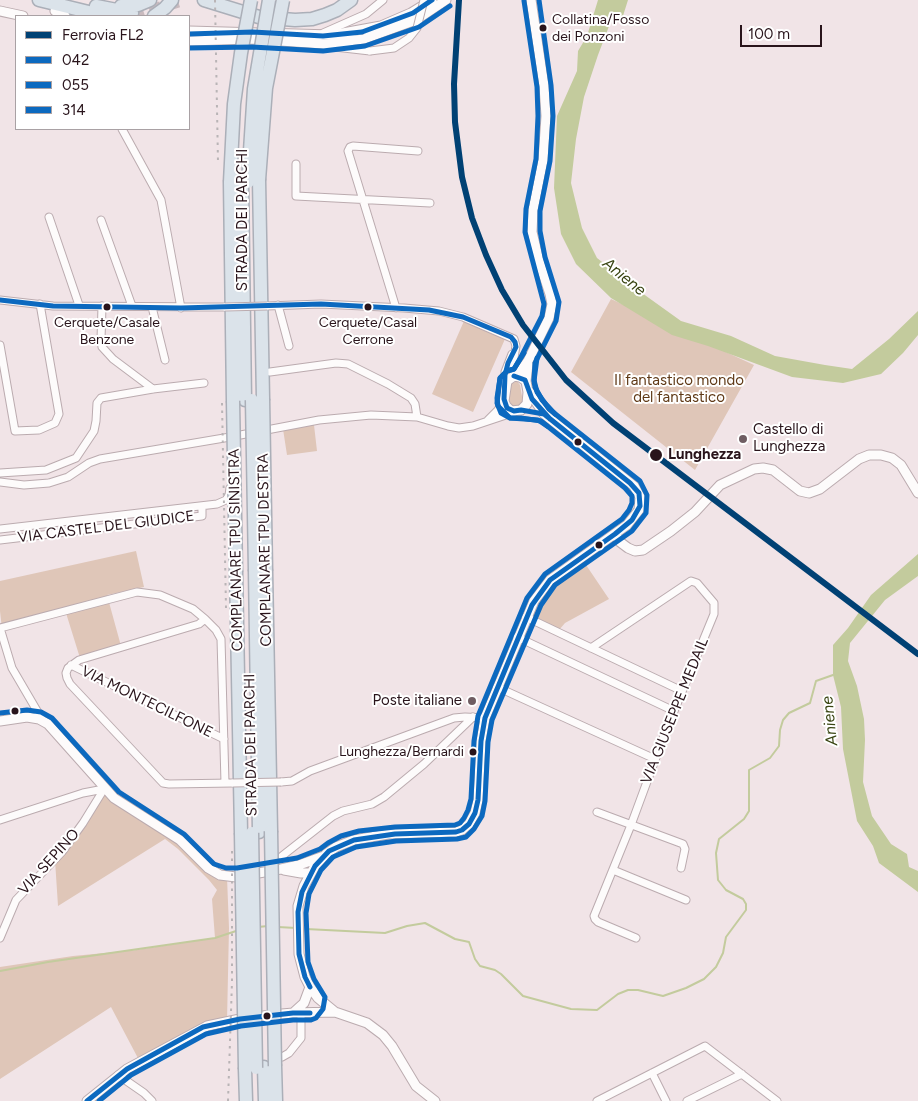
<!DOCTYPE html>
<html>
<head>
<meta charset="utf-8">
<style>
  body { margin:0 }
  #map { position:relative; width:918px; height:1101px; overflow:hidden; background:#f1e4e7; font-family:Figtree,sans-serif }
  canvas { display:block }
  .legend { position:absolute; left:15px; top:15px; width:175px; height:115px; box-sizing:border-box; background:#fff; border:1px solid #a9a1a4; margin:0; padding:6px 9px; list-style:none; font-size:15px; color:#29141b }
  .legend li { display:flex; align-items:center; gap:10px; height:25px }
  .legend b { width:25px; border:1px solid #a9a1a4 }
  .scale { position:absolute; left:740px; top:25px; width:82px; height:22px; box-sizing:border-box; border:2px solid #29141b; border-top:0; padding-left:6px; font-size:15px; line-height:18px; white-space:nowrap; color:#29141b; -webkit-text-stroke:4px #fff; paint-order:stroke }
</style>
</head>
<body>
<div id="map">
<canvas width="918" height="1101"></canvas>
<ul class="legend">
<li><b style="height:6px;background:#004174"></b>Ferrovia FL2</li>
<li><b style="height:6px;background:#0c69bf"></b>042</li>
<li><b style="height:6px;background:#0c69bf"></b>055</li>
<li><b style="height:6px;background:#0c69bf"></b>314</li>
</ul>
<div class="scale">100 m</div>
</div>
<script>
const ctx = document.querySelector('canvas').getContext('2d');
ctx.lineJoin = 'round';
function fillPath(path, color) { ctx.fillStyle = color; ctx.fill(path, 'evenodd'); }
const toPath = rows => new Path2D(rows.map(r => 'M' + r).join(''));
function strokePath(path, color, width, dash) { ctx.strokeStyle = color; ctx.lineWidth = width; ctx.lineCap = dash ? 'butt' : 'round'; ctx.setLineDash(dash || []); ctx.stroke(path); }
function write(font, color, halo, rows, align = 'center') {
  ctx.font = font + ' Figtree,sans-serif'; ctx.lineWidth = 4; ctx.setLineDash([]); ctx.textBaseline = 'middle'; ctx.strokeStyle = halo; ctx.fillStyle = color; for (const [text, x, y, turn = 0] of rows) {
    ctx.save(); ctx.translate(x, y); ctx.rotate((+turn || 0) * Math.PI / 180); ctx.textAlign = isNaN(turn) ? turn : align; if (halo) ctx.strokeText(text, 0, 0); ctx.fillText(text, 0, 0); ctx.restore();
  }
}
fillPath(toPath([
  [611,299,754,365,695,470,571,372],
  [464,321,505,339,473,412,432,394],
  [517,381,520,385,523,402,521,406,514,407,510,404,509,399,511,384],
  [314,425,317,451,287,455,283,429],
  [136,551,144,587,107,595,121,646,80,658,66,613,2,629,0,611,0,581],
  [582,559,609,599,565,623,559,630,529,616,550,582],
  [104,789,165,831,205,865,227,877,229,928,227,1021,140,1062,111,1007,0,1079,0,967,73,956,136,950,215,938,212,899,217,890,209,880,178,849,165,839,58,906,55,860]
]), '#dfc6b8');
fillPath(toPath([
  [598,0,628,0,622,19,611,21,598,55,584,97,576,139,571,183,582,228,597,258,642,293,681,321,731,336,775,356,825,365,852,369,889,339,918,311,918,335,903,353,881,374,843,383,792,377,708,346,672,335,611,298,576,264,561,234,554,188,557,116,577,71,578,51,587,36],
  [918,554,918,576,885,600,850,643,848,661,857,686,864,719,865,740,863,782,872,816,891,844,907,854,909,867,918,871,918,892,879,863,873,846,857,821,843,749,841,707,833,675,833,645,848,628,871,595]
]), '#c3cb9d');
strokePath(toPath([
  [258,927,268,926],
  [278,927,296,928],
  [306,929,385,933,407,926,425,923,455,939,469,942,475,959,480,966,495,970,501,974,523,996,571,1009,597,1010,618,994,628,990,638,990,663,996,686,988,704,979,716,967,723,953,726,937,746,910,746,904,743,899,726,890,718,880,716,853,719,839,744,819,749,811,749,770,770,758,779,746,780,730,783,720,789,713,810,703,816,681,833,675],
  [0,971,48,962,215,938,239,930]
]), '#c3cb9d', 2);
strokePath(toPath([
  [132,13,143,13,183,0]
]), '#c9babe', 12, [12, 6]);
const minor = toPath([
  [323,33,366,14,383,0],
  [326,46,370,51],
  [122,129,161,200,181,308],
  [296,164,296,196,430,203],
  [49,217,79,305],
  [101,220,132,306],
  [0,300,53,306,225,307],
  [278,305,289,346],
  [102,306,101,340,102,347,113,359,153,389],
  [267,306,321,304,404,308,439,311,463,317,514,339,516,346,513,364,514,376],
  [152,307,165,360],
  [396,308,348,151,350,147,353,146,418,151],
  [0,345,15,431,39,430,55,423,59,414,40,304],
  [270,372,336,363,348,364,388,384,411,398,415,404,417,417,448,426,459,428,473,426,515,412],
  [506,386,505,372,512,354],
  [488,420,498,410,504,398],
  [0,473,46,470,76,458,94,431,96,421,97,403,101,398,153,389,204,383],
  [0,482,24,485,49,483,68,477,89,463,100,459,230,437,319,420,371,415,417,417],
  [0,529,217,504,226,500,229,495,230,488],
  [0,540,202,516,202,506],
  [526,617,682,691],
  [205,619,216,630,221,639,225,783],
  [0,628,137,592,160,595,193,609,205,619,199,624,79,660,68,668,66,673,67,678,70,684,163,783,169,784,233,783],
  [0,628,12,668,43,721],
  [517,637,674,711],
  [591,648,691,581,697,583,714,603,714,614,665,733,631,825,594,916,595,919,598,922,636,938],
  [71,665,224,739],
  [497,687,655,759],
  [281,782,292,781,310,771,454,718,465,717,485,718],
  [597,812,683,844,685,849,681,868],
  [0,820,83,793,104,789],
  [282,856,333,816,343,811,372,804,384,797,424,764,473,717],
  [613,870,686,900],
  [0,938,16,900,62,852,83,823,104,789],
  [282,1057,289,1053,301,1038,301,1013],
  [652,1073,666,1101],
  [118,1075,144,1093,152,1101],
  [597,1101,705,1046,777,1101],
  [687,1101,742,1074]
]);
const tertiary = toPath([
  [0,11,23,16],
  [55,11,65,16],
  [189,31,332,35,381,26,411,13,432,0],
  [189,41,252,39,323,44,364,39,416,20,446,0],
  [517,376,528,361,549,318,552,304,550,294,539,261,532,232,533,210,543,160,546,116,544,86,531,0],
  [526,381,520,377,514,376,507,381,504,401,506,406,511,411,521,410,527,404,528,392,526,381,528,364],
  [615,534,620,542,628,548,635,551,643,550,671,531,695,512,720,485,754,469,763,468,773,470,800,491,809,493,820,489,859,459,869,455,881,455,892,458,901,465,918,493],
  [0,721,27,717,39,719,48,724,114,798,180,840,208,868,220,875,236,877,281,869,299,865,324,856],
  [284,870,301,873,311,873],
  [293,1013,304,1003,310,987],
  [87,1101,127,1069,207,1026,240,1019,271,1015,293,1013,335,1012],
  [435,1101,416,1086,392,1046,383,1035,367,1023,335,1012,318,998,310,987,305,977,299,954,298,906,304,886,315,866,326,854,336,847,354,840,388,834,456,832,462,830,469,824,475,813,478,800,481,741,485,718,534,601,550,580,627,525,639,510,640,497,634,486,544,414,528,390]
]);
const motorway = toPath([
  [39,0,105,16],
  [204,0,259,17,295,20,312,19,325,15,337,10,351,0],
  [96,6,132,13],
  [121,6,138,5,150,0],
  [154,16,165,8,172,0],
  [259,180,263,399],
  [230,182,233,401],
  [242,182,245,400],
  [255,571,259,832],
  [266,571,271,831],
  [236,572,241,833],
  [275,1066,276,1101],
  [264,1067,265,1101],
  [245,1069,246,1101]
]);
strokePath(minor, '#bbabaf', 9);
strokePath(tertiary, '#bbabaf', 11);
strokePath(motorway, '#abafb8', 15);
strokePath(minor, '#fdfbfb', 7);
strokePath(tertiary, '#fdfbfb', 9);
strokePath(motorway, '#dbe3ea', 12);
strokePath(toPath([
  [215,0,218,163],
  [222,403,226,608],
  [228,1101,232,982,232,849]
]), '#b9b4b6', 2, [2.5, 5]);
const minorBridge = toPath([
  [370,51,394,48,409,38,417,28,424,0],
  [225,307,267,306],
  [233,783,281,782]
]);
const motorwayBridge = toPath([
  [259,180,266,88,283,0],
  [230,182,234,104,241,53,251,0],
  [248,182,254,89,269,0],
  [263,399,266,571],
  [252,400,255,571],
  [233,401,236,572],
  [271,831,275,1066],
  [241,833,245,1069],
  [252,833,256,1068]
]);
strokePath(minorBridge, '#bbabaf', 9, []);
strokePath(motorwayBridge, '#abafb8', 15, []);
strokePath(minorBridge, '#fdfbfb', 7);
strokePath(motorwayBridge, '#dbe3ea', 12);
strokePath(toPath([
  [0,300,53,306,181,308,321,304,429,310,463,317,511,337,515,342,516,347,508,363,505,375,504,399,507,408,514,411,521,410,544,414,630,483,639,493,640,506,632,520,615,534,550,580,532,605,485,718,481,741,478,800,475,813,469,824,462,830,456,832,395,834,354,840,329,851,315,866,302,892,298,912,299,954,305,977,310,987],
  [514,376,525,380,532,399,550,419],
  [87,1101,127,1069,203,1027,240,1019,293,1013,310,1013]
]), '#0c69bf', 5);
strokePath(toPath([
  [189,48,252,47,323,51,365,46,419,27,450,6],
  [524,353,514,369,507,371,500,378,497,398,498,406,510,418,538,420,547,426],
  [99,1101,131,1075,206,1034,241,1026,293,1020,311,1020,316,1018,323,1009,325,997,314,979,308,962,306,913,309,894,321,870,333,857,356,847,396,841,457,839,466,837,474,829,482,816,485,801,488,742,492,720,541,605,555,585,632,531,646,513,647,495,640,481,549,409,537,392,534,380,535,363,556,321,559,302,545,257,540,231,540,211,550,161,553,116,551,85,539,0]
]), '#0c69bf', 5);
strokePath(toPath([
  [189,34,253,32,323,36,362,32,413,13,432,0],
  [537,358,534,381,535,387,542,400,555,414],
  [0,713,27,710,41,712,52,718,119,792,184,834,214,864,226,868,237,868,297,858,320,849,328,843,341,836,359,831,395,827,455,825,460,823,464,818,468,810,471,799,474,741,478,716,527,598,545,574,622,519,629,510,632,503,632,496,625,488,541,421,521,418,510,418,501,413,497,403,500,378,507,371,514,369,521,357,542,316,544,304,525,232,526,209,536,159,538,116,537,87,524,1]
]), '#0c69bf', 5);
strokePath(toPath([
  [459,0,454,84,455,122,462,177,472,218,486,255,502,290,523,325,566,380,613,423,918,654]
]), '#004174', 6);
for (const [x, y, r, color] of [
  [543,28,4.5,"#29141b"],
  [107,307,4.5,"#29141b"],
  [368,307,4.5,"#29141b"],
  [743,439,5,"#6f5d62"],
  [578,442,4.5,"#29141b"],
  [656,455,7,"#29141b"],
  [599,545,4.5,"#29141b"],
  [472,701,5,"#6f5d62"],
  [15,711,4.5,"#29141b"],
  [473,752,4.5,"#29141b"],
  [267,1016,4.5,"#29141b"]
]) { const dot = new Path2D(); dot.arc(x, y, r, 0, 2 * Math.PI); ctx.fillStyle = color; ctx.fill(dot); strokePath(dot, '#fff', 2); }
write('14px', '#29141b', '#fff', [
  ["Collatina/Fosso",552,20,"left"],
  ["dei Ponzoni",552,37,"left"],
  ["Cerquete/Casale",107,323],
  ["Benzone",107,340],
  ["Cerquete/Casal",368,323],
  ["Cerrone",368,340],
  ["Lunghezza/Bernardi",464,752,"right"]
]);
write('15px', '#29141b', '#fff', [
  ["STRADA DEI PARCHI",243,220,-90],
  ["VIA CASTEL DEL GIUDICE",106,527,-7],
  ["COMPLANARE TPU SINISTRA",236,550,-91],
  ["COMPLANARE TPU DESTRA",265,550,-91],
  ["VIA MONTECILFONE",147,702,26],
  ["VIA GIUSEPPE MEDAIL",675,711,-68],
  ["STRADA DEI PARCHI",251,745,-91],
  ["VIA SEPINO",49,862,-48]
]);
write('15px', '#5f3916', '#fff', [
  ["Il fantastico mondo",679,381],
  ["del fantastico",679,398]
]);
write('15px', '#29141b', '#fff', [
  ["Castello di",753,430],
  ["Lunghezza",753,447],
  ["Poste italiane",462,701,"right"]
], 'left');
write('bold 15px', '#29141b', '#fff', [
  ["Lunghezza",668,455]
], 'left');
write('italic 16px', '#394412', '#fff', [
  ["Aniene",624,277,39],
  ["Aniene",830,721,-96]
]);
</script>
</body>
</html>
